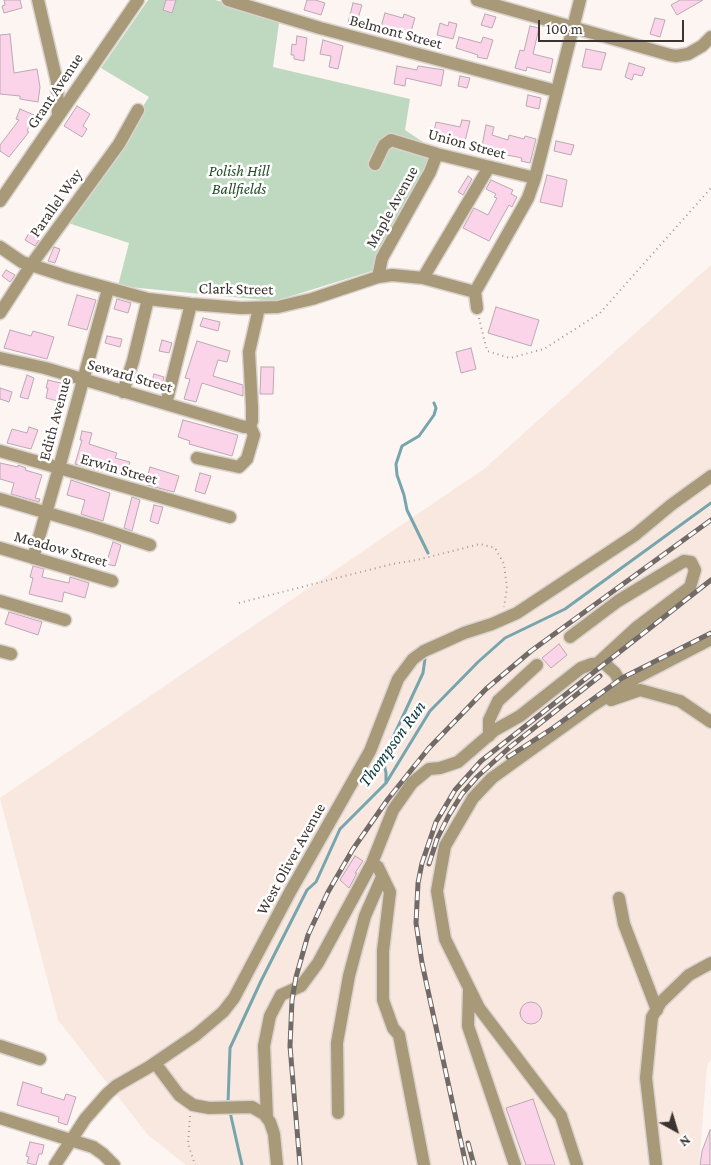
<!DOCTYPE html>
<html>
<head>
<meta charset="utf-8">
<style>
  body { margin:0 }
  #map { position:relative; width:711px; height:1165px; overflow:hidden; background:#fcf5f1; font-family:"Crimson Pro",serif }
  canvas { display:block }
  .north { position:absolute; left:651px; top:1105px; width:50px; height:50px; -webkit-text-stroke:4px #fff; paint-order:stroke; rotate:141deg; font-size:14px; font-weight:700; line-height:20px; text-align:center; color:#3b3430 }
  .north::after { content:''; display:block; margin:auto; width:18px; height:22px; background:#3b3430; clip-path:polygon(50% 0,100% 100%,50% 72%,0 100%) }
  .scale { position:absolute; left:538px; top:20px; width:146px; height:22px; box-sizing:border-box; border:2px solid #3b3430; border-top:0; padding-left:6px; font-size:15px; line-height:18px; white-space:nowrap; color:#3b3430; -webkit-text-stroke:4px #fff; paint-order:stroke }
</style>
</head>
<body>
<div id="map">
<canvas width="711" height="1165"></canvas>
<div class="north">N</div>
<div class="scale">100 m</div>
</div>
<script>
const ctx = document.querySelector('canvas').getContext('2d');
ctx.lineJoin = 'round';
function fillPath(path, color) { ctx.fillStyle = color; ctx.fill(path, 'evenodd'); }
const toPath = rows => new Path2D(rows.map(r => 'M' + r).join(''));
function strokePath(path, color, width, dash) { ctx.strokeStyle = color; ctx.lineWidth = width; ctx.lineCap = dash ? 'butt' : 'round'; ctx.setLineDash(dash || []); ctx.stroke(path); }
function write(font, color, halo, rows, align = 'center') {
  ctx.font = font + ' "Crimson Pro",serif'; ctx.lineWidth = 5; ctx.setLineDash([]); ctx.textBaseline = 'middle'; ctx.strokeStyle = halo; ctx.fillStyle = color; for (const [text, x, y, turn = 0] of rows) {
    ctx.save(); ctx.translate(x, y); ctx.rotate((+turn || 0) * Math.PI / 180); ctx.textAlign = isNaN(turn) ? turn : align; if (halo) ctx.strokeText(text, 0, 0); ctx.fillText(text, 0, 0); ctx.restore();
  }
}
fillPath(toPath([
  [711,265,711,1059,707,1066,699,1165,186,1165,148,1135,58,1020,0,798,484,469]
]), '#f8e8e0');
fillPath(toPath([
  [148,0,215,0,280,16,273,67,410,99,405,130,435,150,372,271,275,301,118,286,129,243,68,223,149,97,101,68]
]), '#bfd9c0');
strokePath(toPath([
  [428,553,407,510,404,495,397,475,396,464,402,446,419,436,434,415,436,408,434,403],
  [386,782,386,773,383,759,423,673,425,659],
  [228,1103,230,1048,261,981,307,890,316,882,340,829,386,783,430,711,478,662,505,638,565,609,711,503],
  [230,1112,242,1165]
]), '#76a5ae', 3);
const building = toPath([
  [4,0,20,0,22,8,4,13,2,6,5,5,4,0],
  [166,0,176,0,172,13,163,10,166,0],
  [307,0,315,0,325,3,321,15,304,10,307,0],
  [680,0,703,0,677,15,671,5,680,0],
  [353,3,362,5,356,25,348,23,353,3],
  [385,13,403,18,404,14,415,18,410,35,381,27,385,13],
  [485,14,496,17,492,28,481,25,485,14],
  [655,18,665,20,660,37,650,34,655,18],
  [449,22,457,24,453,39,437,35,440,23,448,26,449,22],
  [530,26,539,28,533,54,553,59,550,73,527,67,526,71,515,68,520,50,524,51,530,26],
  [10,34,14,73,37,69,40,87,38,102,20,99,20,96,0,94,0,35,10,34],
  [297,36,307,38,304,61,294,59,294,55,291,55,292,44,296,45,297,36],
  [459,37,481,43,483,37,493,40,487,59,477,57,478,55,456,48,459,37],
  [323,40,343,46,338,69,329,67,331,56,320,54,323,40],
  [586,49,606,53,601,70,582,67,586,49],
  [629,63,645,68,642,76,634,74,632,80,625,77,629,63],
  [397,66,417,70,418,66,444,70,441,86,406,78,405,86,394,84,397,66],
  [460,76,470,78,467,88,458,86,460,76],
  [528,95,541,98,539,109,526,106,528,95],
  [77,106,90,114,83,126,87,129,82,137,64,126,77,106],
  [20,109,34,115,27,131,29,132,9,157,0,151,0,145,19,120,16,119,20,109],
  [462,120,470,121,465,141,454,138,454,141,433,136,436,122,460,127,462,120],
  [486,125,494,127,492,135,508,140,509,135,524,139,525,136,536,139,530,163,521,161,522,158,502,154,503,150,482,146,486,125],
  [556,141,574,145,571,155,554,151,556,141],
  [547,175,567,180,562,207,540,202,547,175],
  [468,176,472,179,463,195,458,192,468,176],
  [491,180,513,190,511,194,517,197,512,207,509,205,489,241,463,228,474,208,488,215,497,198,494,197,496,194,486,189,491,180],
  [29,233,39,240,35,246,25,240,29,233],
  [54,247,60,249,55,263,48,261,54,247],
  [6,270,15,275,10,282,2,276,6,270],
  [77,295,96,300,87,330,68,325,77,295],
  [117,299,131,303,128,313,114,309,117,299],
  [496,307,539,320,531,346,488,333,496,307],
  [203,318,220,322,218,331,200,326,203,318],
  [10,330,31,336,33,331,54,337,47,359,4,348,10,330],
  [107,336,122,339,120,347,105,343,107,336],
  [162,340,172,343,169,353,159,351,162,340],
  [197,341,230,351,227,362,218,360,213,376,243,385,243,396,202,383,196,402,184,399,190,379,185,378,197,341],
  [471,348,476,369,461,373,456,352,471,348],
  [261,367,274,367,273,394,260,394,261,367],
  [154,374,164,377,161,389,151,386,154,374],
  [27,375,34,378,28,399,20,397,27,375],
  [48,380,69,385,65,403,46,398,48,388,46,388,48,380],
  [0,388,12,392,9,402,0,399,0,388],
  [183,420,238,435,232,456,189,444,190,441,178,437,183,420],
  [29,427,38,430,31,449,7,443,12,429,27,433,29,427],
  [82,431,92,433,89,444,117,453,115,458,130,462,125,477,75,464,82,440,80,440,82,431],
  [0,463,18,467,18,465,26,468,25,470,42,475,35,498,40,499,39,502,11,494,14,483,0,479,0,463],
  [150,467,179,476,174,492,147,485,148,483,146,482,150,467],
  [200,473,211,476,205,494,195,491,200,473],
  [71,480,110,493,103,521,81,514,85,500,67,495,71,480],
  [132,497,140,500,132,531,124,528,132,497],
  [154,505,163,507,158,524,150,521,154,505],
  [113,542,121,545,115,566,106,564,113,542],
  [33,566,44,569,42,577,69,583,70,577,89,583,85,598,64,592,62,602,29,594,33,578,30,577,33,566],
  [9,612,42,622,38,635,5,624,9,612],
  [559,644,567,655,551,668,542,658,559,644],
  [355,856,363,861,355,873,357,873,349,888,340,880,355,856],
  '520 1013a11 11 0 1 1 22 0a11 11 0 1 1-22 0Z',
  [23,1082,42,1088,41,1093,64,1100,66,1094,76,1097,67,1125,58,1122,59,1117,17,1105,23,1082],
  [533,1099,555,1165,526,1165,506,1108,533,1099],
  [710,1130,710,1165,700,1165,702,1151,710,1130],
  [30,1142,44,1145,42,1154,39,1154,36,1165,27,1163,29,1157,26,1156,30,1142]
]);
fillPath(building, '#fbd4ea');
strokePath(building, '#baa9b3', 1);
const minor = toPath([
  [38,0,57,82,58,115],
  [228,0,320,28,556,91],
  [477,0,670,55,676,56,688,54,702,46,711,37],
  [375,164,384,145,391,140,437,154,535,178],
  [0,201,138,0],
  [0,247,22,262,68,277,148,299,191,304,241,308,278,307,312,299,378,277,392,275,423,278,475,292],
  [378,277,382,258,430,172,437,154],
  [423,278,489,167],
  [477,308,475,292,528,198,535,178,580,0],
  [0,313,31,265,119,144,138,110],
  [0,358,45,368,244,427,250,426],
  [123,392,133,361,148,299],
  [166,404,191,304],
  [0,451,230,517],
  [197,458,239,467,247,459,254,435,250,426,252,421,252,407,249,352,259,308],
  [0,499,95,527,150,545],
  [0,548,112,581],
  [33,558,59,468,108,289],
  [0,601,65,620],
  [570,637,618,601,684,561,691,562,695,570,690,587,637,627,598,663],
  [0,651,11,654],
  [611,700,640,690,680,701,711,722],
  [489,736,489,720,498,701,537,665],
  [372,863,378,867,390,892,383,951,383,1000,393,1028,399,1035,424,1165],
  [619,898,624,924,657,1010],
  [469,990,468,1026,515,1165],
  [0,1046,40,1059],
  [155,1063,179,1095,193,1105,209,1108,252,1107,264,1114,270,1122,274,1134,277,1165],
  [338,1113,337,1043,349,976,365,916,382,877],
  [0,1118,93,1147,103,1154,114,1165],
  [267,1118,264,1046,270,1016,281,995,301,986,318,963,372,863,393,810,412,783,429,769,440,768,458,762,495,730,520,716,581,668,592,664,604,663,615,673,619,680,620,688],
  [55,1165,85,1119,107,1094,116,1086,149,1067,196,1035,223,1012,234,998,290,892,370,751,398,679,413,659,424,651,442,643,464,633,492,624,517,613,635,535,671,505,711,476],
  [577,1165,561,1116,479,1008,445,939,437,891,445,846,473,798,492,778,592,706,636,678,711,639],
  [656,1165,646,1078,652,1017,661,1002,689,975,711,963]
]);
strokePath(minor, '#d9d2ce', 15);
strokePath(toPath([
  [479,318,487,351,510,358,544,349,600,313,711,188],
  [239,603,392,564,417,560,480,544,495,548,504,564,507,588,504,607],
  [190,1116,188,1144,195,1165]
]), '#a19a96', 2, [1, 4]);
strokePath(minor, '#a89a78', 12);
const rail = toPath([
  [508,757,553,728,622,678,711,633],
  [429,864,437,839,449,815,462,794,477,777,510,747,600,676],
  [468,1143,474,1165],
  [300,1165,290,1046,292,1000,296,977,308,935,328,892,353,849,388,799,429,748,486,689,531,651,711,520],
  [466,1165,422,963,416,923,418,883,422,863,436,822,455,790,481,761,711,580]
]);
strokePath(rail, '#716a66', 5);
strokePath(rail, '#fff', 3, [9]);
write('16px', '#3b3430', '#fff', [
  ["Belmont Street",396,32,15],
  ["Grant Avenue",55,91,-56],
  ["Union Street",467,144,15],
  ["Parallel Way",56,203,-55],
  ["Maple Avenue",392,207,-61],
  ["Clark Street",236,289,1],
  ["Seward Street",130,376,16],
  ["Edith Avenue",55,419,-75],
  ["Erwin Street",119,469,16],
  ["Meadow Street",61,549,16],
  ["West Oliver Avenue",291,859,-61]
]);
write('italic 16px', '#214e26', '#fff', [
  ["Polish Hill",239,171],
  ["Ballfields",239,189]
]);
write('italic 18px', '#09383f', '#fff', [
  ["Thompson Run",392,744,-54]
]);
</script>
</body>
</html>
